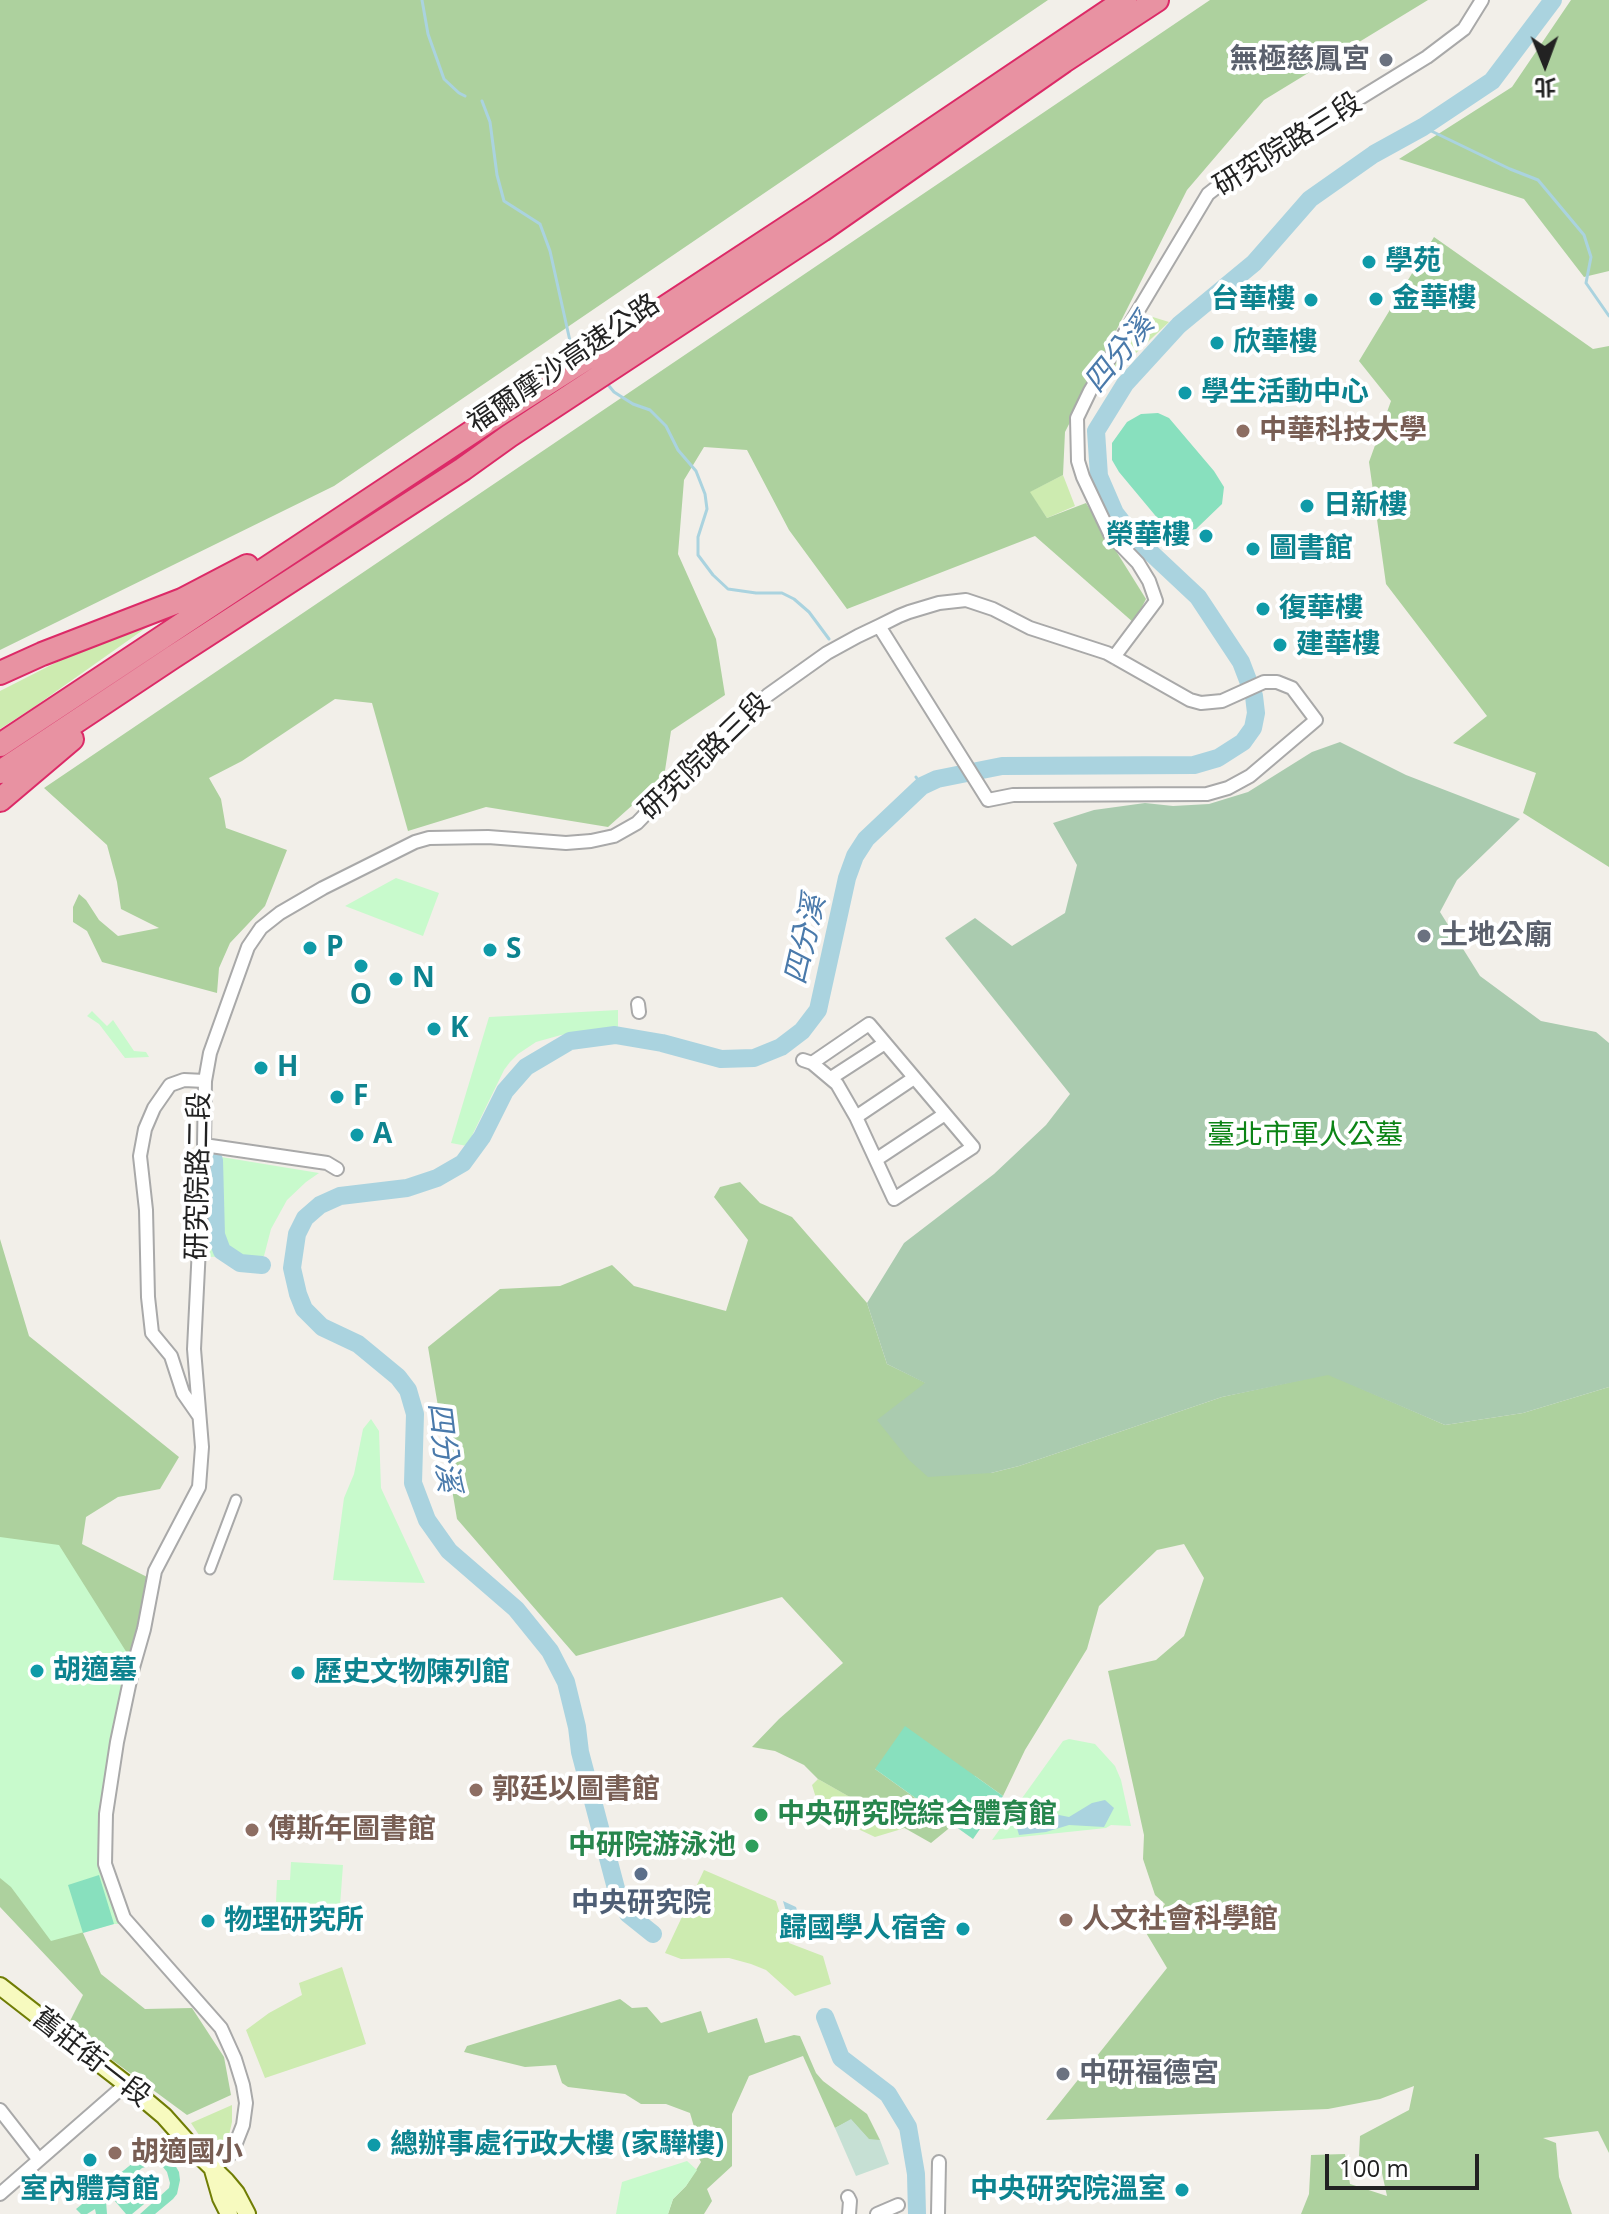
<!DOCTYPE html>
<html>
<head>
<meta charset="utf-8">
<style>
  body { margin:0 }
  #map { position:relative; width:1609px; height:2214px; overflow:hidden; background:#f2efe9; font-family:"Open Sans","Noto Sans TC",sans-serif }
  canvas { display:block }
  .north { position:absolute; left:1505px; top:24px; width:80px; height:80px; -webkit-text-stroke:6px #fff; paint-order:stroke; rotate:179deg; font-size:22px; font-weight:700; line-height:32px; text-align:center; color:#222 }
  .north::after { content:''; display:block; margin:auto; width:28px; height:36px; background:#222; clip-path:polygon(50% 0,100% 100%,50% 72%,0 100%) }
  .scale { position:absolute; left:1325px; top:2154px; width:154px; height:36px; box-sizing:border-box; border:4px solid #222; border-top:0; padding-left:10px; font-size:24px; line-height:28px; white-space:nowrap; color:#222; -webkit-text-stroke:6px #fff; paint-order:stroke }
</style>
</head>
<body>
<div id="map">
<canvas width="1609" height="2214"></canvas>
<div class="north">北</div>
<div class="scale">100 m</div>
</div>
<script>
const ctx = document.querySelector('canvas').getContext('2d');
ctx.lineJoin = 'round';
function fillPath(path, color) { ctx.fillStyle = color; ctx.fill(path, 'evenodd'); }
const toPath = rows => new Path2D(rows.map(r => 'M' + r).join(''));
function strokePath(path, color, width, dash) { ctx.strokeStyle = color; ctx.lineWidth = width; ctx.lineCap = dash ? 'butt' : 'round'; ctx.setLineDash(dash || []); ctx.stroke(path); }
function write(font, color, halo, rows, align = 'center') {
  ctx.font = font + ' "Open Sans","Noto Sans TC",sans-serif'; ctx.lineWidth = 8; ctx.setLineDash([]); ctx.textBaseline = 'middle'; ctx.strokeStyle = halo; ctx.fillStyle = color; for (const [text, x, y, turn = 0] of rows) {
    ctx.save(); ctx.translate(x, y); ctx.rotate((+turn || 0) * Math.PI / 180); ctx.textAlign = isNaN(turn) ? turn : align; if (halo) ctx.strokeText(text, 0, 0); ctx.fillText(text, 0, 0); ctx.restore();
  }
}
fillPath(toPath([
  [1143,314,1169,322,1135,354,1113,380,1107,376],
  [1063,475,1075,506,1047,518,1029,492],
  [150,625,34,707,0,729,0,691,61,660],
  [818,1779,905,1828,875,1837,820,1811,812,1785],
  [704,1870,776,1901,789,1943,823,1956,831,1984,795,1996,766,1970,751,1964,729,1958,681,1959,665,1953],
  [342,1967,366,2044,265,2078,246,2030,269,2013,302,1995,299,1983],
  [232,2105,232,2122,229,2135,224,2143,218,2147,211,2146,199,2135,191,2123]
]), '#cdebb0');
fillPath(toPath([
  [0,0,1048,0,334,486,0,650],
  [1210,0,1428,0,1264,100,1187,190,1065,432,1063,475,1030,492,1047,518,1086,503,1146,599,1134,623,1035,536,847,609,789,530,747,450,704,447,684,480,678,554,716,639,725,695,671,731,664,777,608,827,486,807,408,831,372,703,335,699,242,761,209,778,221,799,226,828,287,850,265,906,230,943,219,968,217,993,102,962,87,931,73,922,73,907,79,894,86,900,99,920,118,936,159,928,121,909,117,882,107,845,44,788],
  [1571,0,1609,0,1609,271,1584,277,1524,199,1399,159,1512,87],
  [1434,237,1593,349,1609,346,1609,867,1523,813,1536,773,1453,743,1487,716,1386,584,1369,462,1391,401,1359,361],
  [740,1182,760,1203,792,1217,867,1303,887,1364,926,1383,991,1473,1019,1466,1222,1397,1328,1374,1445,1425,1523,1413,1609,1387,1609,2153,1598,2131,1543,2138,1556,2143,1559,2177,1572,2214,1301,2214,1309,2194,1311,2155,1345,2154,1350,2184,1387,2196,1380,2164,1359,2156,1360,2136,1409,2110,1414,2086,1380,2099,1328,2109,1046,2120,1167,1968,1145,1931,1165,1904,1155,1895,1143,1859,1144,1835,1108,1671,1156,1660,1184,1636,1204,1578,1184,1544,1157,1550,1099,1606,1087,1649,1025,1750,1003,1796,975,1776,875,1769,953,1825,931,1843,818,1779,804,1765,775,1751,752,1747,779,1719,843,1663,782,1597,576,1656,457,1519,428,1347,500,1289,560,1286,612,1265,634,1286,726,1311,748,1240,714,1197,720,1187],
  [0,1239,29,1336,179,1457,160,1489,118,1497,86,1517,82,1544,151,1579,68,1885,83,1933,101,1974,145,2009,192,2008,224,2057,231,2095,187,2115,100,2051,68,2025,83,1995,0,1907],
  [620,1999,632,2008,647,2007,661,2023,701,2011,708,2033,757,2018,765,2043,794,2035,800,2036,816,2073,823,2081,867,2114,880,2140,869,2140,851,2120,835,2128,803,2056,749,2076,732,2114,732,2166,707,2189,712,2201,704,2214,668,2214,673,2199,686,2186,701,2162,694,2150,695,2130,690,2113,666,2104,641,2104,625,2094,568,2087,562,2083,556,2065,525,2067,464,2052,467,2046]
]), '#add19e');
fillPath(toPath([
  [851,2119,869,2139,880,2140,889,2164,856,2176,835,2128]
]), '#c6e0d4');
fillPath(toPath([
  [1340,742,1406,775,1520,819,1457,880,1440,912,1480,976,1541,1021,1596,1032,1609,1043,1609,1387,1523,1413,1445,1425,1328,1375,1222,1397,1019,1466,991,1473,928,1477,909,1460,877,1420,925,1383,887,1364,867,1303,904,1243,994,1174,1046,1125,1070,1094,945,938,975,918,1012,946,1065,913,1077,865,1053,823,1094,810,1145,803,1173,806,1209,804,1248,792,1312,752]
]), '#aacbaf');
fillPath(toPath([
  [396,878,439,893,423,936,345,906],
  [618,1010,618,1027,561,1035,536,1042,518,1054,510,1062,504,1070,467,1146,451,1143,489,1017],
  [92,1011,107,1026,113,1020,134,1051,146,1052,149,1057,125,1058,99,1024,87,1016],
  [209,1155,319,1173,306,1182,287,1200,271,1229,264,1256,201,1257],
  [371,1419,379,1431,381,1488,425,1583,333,1580,344,1498,354,1474,363,1429],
  [0,1537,59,1545,127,1653,111,1753,100,1863,124,1924,114,1924,51,1941,11,1887,0,1878],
  [1069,1739,1095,1744,1115,1766,1121,1780,1131,1826,1111,1825,1106,1828,992,1840,1063,1741],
  [291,1862,343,1865,340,1906,276,1902,277,1880,290,1880],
  [687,2161,697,2170,686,2186,673,2199,668,2214,616,2214,622,2182]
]), '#c8facc');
fillPath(toPath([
  [1158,413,1169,418,1214,471,1224,487,1222,504,1196,529,1178,532,1164,526,1119,472,1112,460,1112,443,1127,422,1141,414],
  [905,1726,1003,1796,973,1839,875,1769],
  [99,1875,114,1924,83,1933,68,1885],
  [160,2141,166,2149,159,2155,175,2165,179,2172,180,2180,177,2194,173,2199,155,2214,140,2214,169,2188,170,2183,167,2172,163,2167,156,2164,142,2168,110,2196,106,2201,107,2214,96,2214,95,2209,87,2214,81,2214,76,2209],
  [147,2172,161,2190,132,2214,126,2214,114,2200]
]), '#88e0be');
fillPath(toPath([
  [1105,1800,1114,1808,1104,1827,1069,1825,1046,1832,1019,1835,1016,1825,1025,1815,1049,1813,1054,1817,1059,1815,1069,1817,1092,1803],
  [783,1901,796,1907,804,1933,793,1936]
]), '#aad3df');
strokePath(toPath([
  [422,0,428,34,444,79,459,93,465,96],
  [482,101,490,122,497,175,504,201,540,224,550,251,570,341,579,351],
  [1423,127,1510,169,1538,180,1584,235,1591,257,1586,283,1609,316],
  [605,381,614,392,633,404,650,410,666,426,678,450,696,471,705,494,707,509,698,537,698,555,713,575,728,589,756,593,782,593,794,599,809,612,829,639],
  [916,777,922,786]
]), '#aad3df', 3);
strokePath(toPath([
  [214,1160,216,1235,222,1251,240,1263,262,1265],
  [653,1934,628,1914,618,1896,580,1752,577,1727,566,1682,550,1651,516,1609,449,1551,427,1520,413,1483,415,1414,408,1390,398,1377,358,1344,322,1327,304,1309,298,1294,292,1268,297,1234,305,1218,320,1205,340,1196,407,1188,437,1178,463,1163,482,1137,505,1091,526,1067,570,1041,615,1035,662,1043,721,1059,754,1058,781,1047,802,1031,818,1010,847,878,855,856,866,839,922,786,937,779,1002,766,1194,765,1218,758,1243,742,1253,728,1256,713,1254,696,1241,662,1198,597,1133,536,1115,513,1099,476,1096,431,1125,384,1179,325,1254,263,1310,199,1374,154,1423,127,1492,81,1553,0],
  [825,2017,841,2058,888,2094,908,2127,916,2174,917,2214]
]), '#aad3df', 18);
const pedestrian = toPath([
  [210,1569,236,1500]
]);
const minor = toPath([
  [1114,657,1156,601,1149,581,1138,563,1110,534,1083,477,1078,461,1077,418,1090,391,1208,194,1222,183,1427,57,1464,29,1482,0],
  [638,1004,639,1012],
  [803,1060,812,1063,837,1084,856,1117,894,1199,973,1147,869,1024,812,1063],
  [831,1078,885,1043],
  [856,1117,914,1078],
  [204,1145,327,1163,337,1169],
  [877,1159,945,1114],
  [199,1416,183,1393,171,1356,152,1333,148,1297,146,1210,140,1156,145,1129,154,1108,170,1085,184,1080,205,1081],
  [0,2110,39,2160],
  [212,2169,232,2153,243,2125,246,2103,243,2085,235,2059,221,2028,124,1918,105,1864,106,1814,117,1742,132,1671,144,1629,155,1571,199,1487,202,1447,194,1349,204,1145,205,1081,210,1053,248,947,261,928,280,913,323,888,415,842,429,838,488,837,566,843,591,841,614,836,637,823,689,769,768,695,827,653,858,636,879,626,899,616,909,612,939,603,966,600,993,609,1030,628,1107,653,1190,700,1201,703,1222,701,1264,682,1277,682,1292,688,1316,720,1250,776,1228,788,1207,794,1013,795,988,800,879,626],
  [0,2194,126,2084],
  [848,2197,850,2201,849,2214],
  [877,2214,898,2205],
  [938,2214,939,2162]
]);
const secondary = toPath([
  [0,1986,126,2084,164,2116,197,2153,226,2181,236,2193,247,2214],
  [213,2170,221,2198,229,2214]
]);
const motorway = toPath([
  [0,673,42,654,182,600,247,566],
  [0,745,493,418,600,350,815,209,1125,0],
  [0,772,173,657,463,469,509,436,822,230,1064,61,1157,0],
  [0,800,72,739]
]);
strokePath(pedestrian, '#a9a9a9', 13);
strokePath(minor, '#a9a9a9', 16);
strokePath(secondary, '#707d05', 20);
strokePath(motorway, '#dc2a67', 26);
strokePath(pedestrian, '#fff', 9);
strokePath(minor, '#fff', 12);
strokePath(secondary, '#f7fabf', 16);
strokePath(motorway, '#e892a2', 22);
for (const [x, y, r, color] of [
  [1386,60,8,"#6b7280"],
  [1369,262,8,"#0f9aa8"],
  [1376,299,8,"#0f9aa8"],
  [1311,300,8,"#0f9aa8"],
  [1217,343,8,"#0f9aa8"],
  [1185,393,8,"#0f9aa8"],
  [1243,431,8,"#8d6e63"],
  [1307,506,8,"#0f9aa8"],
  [1206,536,8,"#0f9aa8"],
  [1253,549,8,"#0f9aa8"],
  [1263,609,8,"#0f9aa8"],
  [1280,645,8,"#0f9aa8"],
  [1424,936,8,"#6b7280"],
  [310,948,8,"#0f9aa8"],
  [490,950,8,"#0f9aa8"],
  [361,966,8,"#0f9aa8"],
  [396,979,8,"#0f9aa8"],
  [434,1029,8,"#0f9aa8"],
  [261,1068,8,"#0f9aa8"],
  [337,1097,8,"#0f9aa8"],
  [357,1135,8,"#0f9aa8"],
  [37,1671,8,"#0f9aa8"],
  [298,1673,8,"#0f9aa8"],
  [476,1790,8,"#8d6e63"],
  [761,1815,8,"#2e9e5b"],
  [252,1830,8,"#8d6e63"],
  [752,1846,8,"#2e9e5b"],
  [641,1874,8,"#5c6f8a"],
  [1066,1920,8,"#8d6e63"],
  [208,1921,8,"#0f9aa8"],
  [963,1929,8,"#0f9aa8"],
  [1063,2074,8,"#6b7280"],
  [374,2145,8,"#0f9aa8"],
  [115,2153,8,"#8d6e63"],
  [90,2160,8,"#0f9aa8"],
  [1182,2190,8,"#0f9aa8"]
]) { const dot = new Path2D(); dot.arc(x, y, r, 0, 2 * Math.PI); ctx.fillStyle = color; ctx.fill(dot); strokePath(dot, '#fff', 3); }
write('bold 28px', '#5b616d', '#fff', [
  ["無極慈鳳宮",1370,60,"right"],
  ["土地公廟",1440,936],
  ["中研福德宮",1079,2074]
], 'left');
write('28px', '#222', '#fff', [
  ["研究院路三段",1288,145,-32],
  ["福爾摩沙高速公路",564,364,-34],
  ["研究院路三段",705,757,-44],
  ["研究院路二段",199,1176,-89],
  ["舊莊街一段",91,2058,38]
]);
write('bold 28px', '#0d838f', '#fff', [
  ["學苑",1385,262],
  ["金華樓",1392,299],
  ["台華樓",1295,300,"right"],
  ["欣華樓",1233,343],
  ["學生活動中心",1201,393],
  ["日新樓",1323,506],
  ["榮華樓",1190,536,"right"],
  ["圖書館",1269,549],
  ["復華樓",1279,609],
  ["建華樓",1296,645],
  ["P",326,948],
  ["S",506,950],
  ["N",412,979],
  ["O",361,996,"center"],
  ["K",450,1029],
  ["H",277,1068],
  ["F",353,1097],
  ["A",373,1135],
  ["胡適墓",53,1671],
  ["歷史文物陳列館",314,1673],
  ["物理研究所",224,1921],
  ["歸國學人宿舍",947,1929,"right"],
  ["總辦事處行政大樓 (家驊樓)",390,2145],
  ["室內體育館",90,2190,"center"],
  ["中央研究院溫室",1166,2190,"right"]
], 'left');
write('bold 28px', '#785e54', '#fff', [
  ["中華科技大學",1259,431],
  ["郭廷以圖書館",492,1790],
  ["傅斯年圖書館",268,1830],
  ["人文社會科學館",1082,1920],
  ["胡適國小",131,2153]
], 'left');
write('28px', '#0c8416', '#fff', [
  ["臺北市軍人公墓",1305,1136]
]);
write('bold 28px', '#27864d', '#fff', [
  ["中央研究院綜合體育館",777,1815],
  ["中研院游泳池",736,1846,"right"]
], 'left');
write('bold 28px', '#4e5e75', '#fff', [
  ["中央研究院",641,1904]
]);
write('italic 30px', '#4a7aab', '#fff', [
  ["四分溪",1120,354,-51],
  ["四分溪",806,940,-77],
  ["四分溪",443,1447,83]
]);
</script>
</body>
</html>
